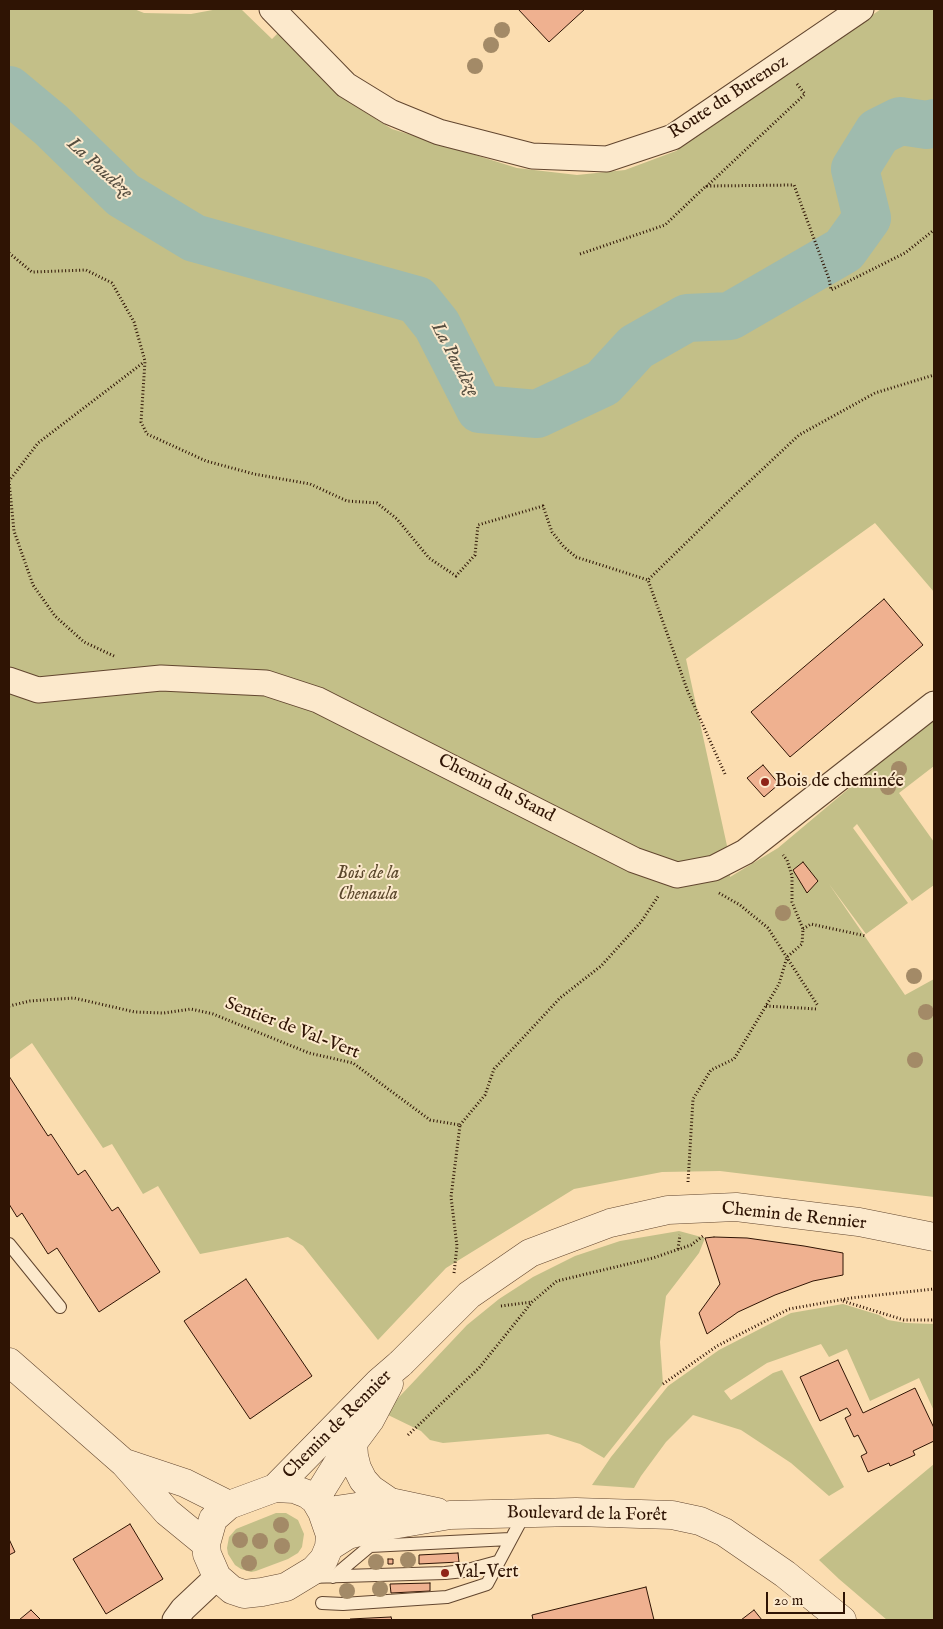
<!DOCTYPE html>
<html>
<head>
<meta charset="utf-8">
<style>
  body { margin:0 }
  #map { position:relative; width:943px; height:1629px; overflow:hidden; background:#fbddb0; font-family:"IM FELL English",serif }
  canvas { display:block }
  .frame { position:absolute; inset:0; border:10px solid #2f1404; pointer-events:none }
  .scale { position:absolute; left:766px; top:1592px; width:79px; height:22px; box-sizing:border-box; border:2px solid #2f1404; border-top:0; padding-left:6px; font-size:15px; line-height:18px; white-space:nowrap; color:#2f1404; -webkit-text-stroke:4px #fce9cc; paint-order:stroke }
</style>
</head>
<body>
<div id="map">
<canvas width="943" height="1629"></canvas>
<div class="frame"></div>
<div class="scale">20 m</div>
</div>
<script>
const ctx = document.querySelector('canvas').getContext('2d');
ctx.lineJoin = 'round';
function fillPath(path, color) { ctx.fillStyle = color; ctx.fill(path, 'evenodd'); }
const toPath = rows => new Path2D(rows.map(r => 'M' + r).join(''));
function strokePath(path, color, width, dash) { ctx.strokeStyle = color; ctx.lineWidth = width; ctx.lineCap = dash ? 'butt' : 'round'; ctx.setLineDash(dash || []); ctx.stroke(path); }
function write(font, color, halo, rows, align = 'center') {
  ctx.font = font + ' "IM FELL English",serif'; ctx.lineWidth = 4; ctx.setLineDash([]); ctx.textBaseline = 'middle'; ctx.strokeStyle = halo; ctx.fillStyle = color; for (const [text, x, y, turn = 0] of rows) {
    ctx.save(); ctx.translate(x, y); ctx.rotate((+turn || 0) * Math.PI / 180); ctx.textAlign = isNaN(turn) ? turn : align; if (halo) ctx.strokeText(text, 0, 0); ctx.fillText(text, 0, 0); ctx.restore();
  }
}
fillPath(toPath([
  [9,9,134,9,144,13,191,14,218,9,242,10,272,39,278,33,347,101,392,129,517,168,577,175,625,170,676,151,881,9,934,9,934,592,875,523,686,659,731,864,730,877,778,848,934,717,934,766,899,793,934,842,934,885,912,901,857,824,853,828,908,903,866,934,829,884,905,995,934,979,934,1197,720,1171,662,1172,574,1189,446,1268,378,1340,303,1246,288,1237,200,1254,158,1186,143,1194,112,1144,103,1148,32,1043,9,1060],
  [679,1231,705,1238,699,1253,666,1296,660,1342,663,1384,604,1458,580,1444,548,1434,443,1443,430,1440,421,1431,384,1413,467,1325,499,1299,533,1277,575,1256,620,1241],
  [843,1304,879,1315,888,1320,906,1323,934,1324,934,1411,919,1378,870,1401,847,1349,829,1357,821,1344,767,1363,724,1391,731,1400,773,1373,782,1370,844,1487,829,1496,791,1463,741,1430,693,1415,666,1442,641,1476,634,1488,592,1485,611,1457,668,1386,719,1350,791,1313],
  [934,1464,934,1620,887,1620,839,1579,819,1560],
  [276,1513,286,1513,298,1520,304,1534,302,1547,298,1553,288,1559,256,1571,251,1572,241,1569,235,1565,228,1554,227,1548,229,1537,236,1529]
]), '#c3bf88');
strokePath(toPath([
  [9,90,51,125,123,195,194,238,417,300,437,325,480,409,537,414,603,383,636,347,687,318,730,316,844,250,867,218,855,169,878,132,900,121,927,125,934,123]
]), '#9fbbae', 48);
const building = toPath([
  [518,9,585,9,549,42,518,9],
  [884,599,923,645,790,757,751,712,884,599],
  [763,765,779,784,764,797,747,778,763,765],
  [803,862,818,881,807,893,793,870,803,862],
  [9,1076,48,1136,51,1134,78,1175,85,1170,112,1211,118,1207,160,1272,99,1312,57,1248,48,1254,22,1213,17,1217,9,1204,9,1076],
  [714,1237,747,1238,804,1246,843,1253,843,1275,813,1281,775,1295,738,1312,707,1334,699,1313,720,1284,705,1238,714,1237],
  [246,1279,312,1376,250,1419,184,1321,246,1279],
  [838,1360,863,1413,915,1388,934,1428,934,1441,913,1451,915,1455,890,1466,889,1463,868,1472,861,1456,867,1453,858,1435,854,1437,845,1418,851,1415,847,1408,820,1421,800,1377,838,1360],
  [130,1524,163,1579,106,1614,73,1559,130,1524],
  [9,1539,15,1552,9,1555,9,1539],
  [458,1553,459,1562,419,1564,419,1555,458,1553],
  [388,1559,393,1559,393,1564,388,1564,388,1559],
  [430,1583,430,1591,391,1593,390,1584,430,1583],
  [646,1587,654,1620,533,1620,532,1615,646,1587],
  [31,1610,41,1620,19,1620,31,1610],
  [754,1610,762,1620,741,1620,754,1610],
  [391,1617,392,1620,351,1620,350,1619,391,1617]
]);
fillPath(building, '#efb190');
strokePath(building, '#2f1404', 1);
const service = toPath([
  [9,1244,60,1307],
  [309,1577,445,1573,464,1571,497,1562],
  [333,1577,370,1546,510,1539],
  [322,1603,343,1604,447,1597,487,1584,525,1513]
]);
const minor = toPath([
  [272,9,346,85,390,112,439,132,532,156,607,159,673,137,861,9],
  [9,680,38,690,161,678,266,683,318,700,634,860,677,875,714,868,745,852,934,704],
  [175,1620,183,1609,217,1577]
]);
const tertiary = toPath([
  [9,1362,124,1463,167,1512,206,1544],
  [353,1442,354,1456,357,1468,363,1480,371,1489,390,1502],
  [125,1463,185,1483,229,1505],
  [275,1488,294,1489,307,1494,315,1500,322,1512,330,1535,329,1547,324,1559,314,1570,286,1587,262,1592,244,1594,232,1590,217,1577,207,1554,206,1544,213,1519,229,1505,275,1488],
  [275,1488,379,1382,401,1363],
  [315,1500,336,1466,370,1420,389,1384],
  [322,1512,390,1502,437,1512],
  [329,1547,348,1535,375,1528,450,1515,576,1512,672,1515,700,1521,724,1532,785,1574,842,1620]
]);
strokePath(service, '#62462f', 14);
strokePath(minor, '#62462f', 27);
strokePath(tertiary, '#62462f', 29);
strokePath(toPath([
  [797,84,805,94,707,186,794,185,829,279,831,290,905,253,934,230],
  [9,253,32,272,86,270,112,283,134,322,145,361,141,422,147,434,206,461,254,474,310,484,347,501,377,503,397,519,429,558,456,576,475,555,478,525,543,506,552,532,564,547,576,557,648,580],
  [580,254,665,225,706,186],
  [114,656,84,642,55,616,33,585,14,531,9,481,38,443,144,362],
  [725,774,688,692,648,580,736,494,799,435,875,393,934,375],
  [719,893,740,905,768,928,818,1006],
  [803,929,811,924,866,936],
  [9,1006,30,1001,74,998,135,1012,164,1013,191,1009,213,1014,309,1053,353,1063,430,1120,460,1125],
  [766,1006,817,1009],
  [460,1125,485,1095,494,1069,560,998,601,966,641,922,659,895],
  [688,1182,693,1099,711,1070,734,1059,779,984,787,957,802,944,803,929,792,902,792,876,787,860,783,855],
  [678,1249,680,1235],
  [454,1273,457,1246,451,1197,460,1125],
  [843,1301,904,1320,934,1320],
  [501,1306,532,1302],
  [663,1384,717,1346,789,1309,851,1298,934,1289],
  [408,1435,479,1368,532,1302,557,1281,653,1258,691,1245,703,1236]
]), '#2f1404', 3, [1, 2.5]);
strokePath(service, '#fce9cc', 12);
strokePath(minor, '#fce9cc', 25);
strokePath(tertiary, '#fce9cc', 28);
const tertiaryBridge = toPath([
  [401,1363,469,1295,530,1253,610,1223,668,1210,736,1207,859,1222,934,1237]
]);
strokePath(tertiaryBridge, '#62462f', 29, []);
strokePath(tertiaryBridge, '#fce9cc', 28);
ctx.fillStyle = '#a38a67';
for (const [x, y] of [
  [502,30],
  [491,45],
  [475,66],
  [899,769],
  [888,787],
  [783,913],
  [914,976],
  [926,1012],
  [915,1060],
  [281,1525],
  [240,1540],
  [260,1541],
  [282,1546],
  [408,1560],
  [376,1562],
  [249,1563],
  [380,1589],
  [347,1591]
]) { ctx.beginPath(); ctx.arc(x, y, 8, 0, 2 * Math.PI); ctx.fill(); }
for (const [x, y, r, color] of [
  [765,782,5,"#8f2418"],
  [445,1573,5,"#8f2418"]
]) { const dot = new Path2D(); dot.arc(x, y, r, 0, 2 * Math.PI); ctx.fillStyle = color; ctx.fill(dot); strokePath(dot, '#fce9cc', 2); }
write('18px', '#2f1404', '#fce9cc', [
  ["Route du Burenoz",729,98,-33],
  ["Chemin du Stand",496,789,27],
  ["Sentier de Val-Vert",292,1029,21],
  ["Chemin de Rennier",794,1217,6],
  ["Chemin de Rennier",338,1425,-45],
  ["Boulevard de la Forêt",587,1515,1]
]);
write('18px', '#2f1404', '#fce9cc', [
  ["Bois de cheminée",775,782],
  ["Val-Vert",455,1573]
], 'left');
write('italic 18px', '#5b472c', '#fce9cc', [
  ["Bois de la",368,874],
  ["Chenaula",368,895]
]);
write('italic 19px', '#564e40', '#fce9cc', [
  ["La Paudèze",99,169,42],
  ["La Paudèze",454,360,62]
]);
</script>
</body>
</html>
